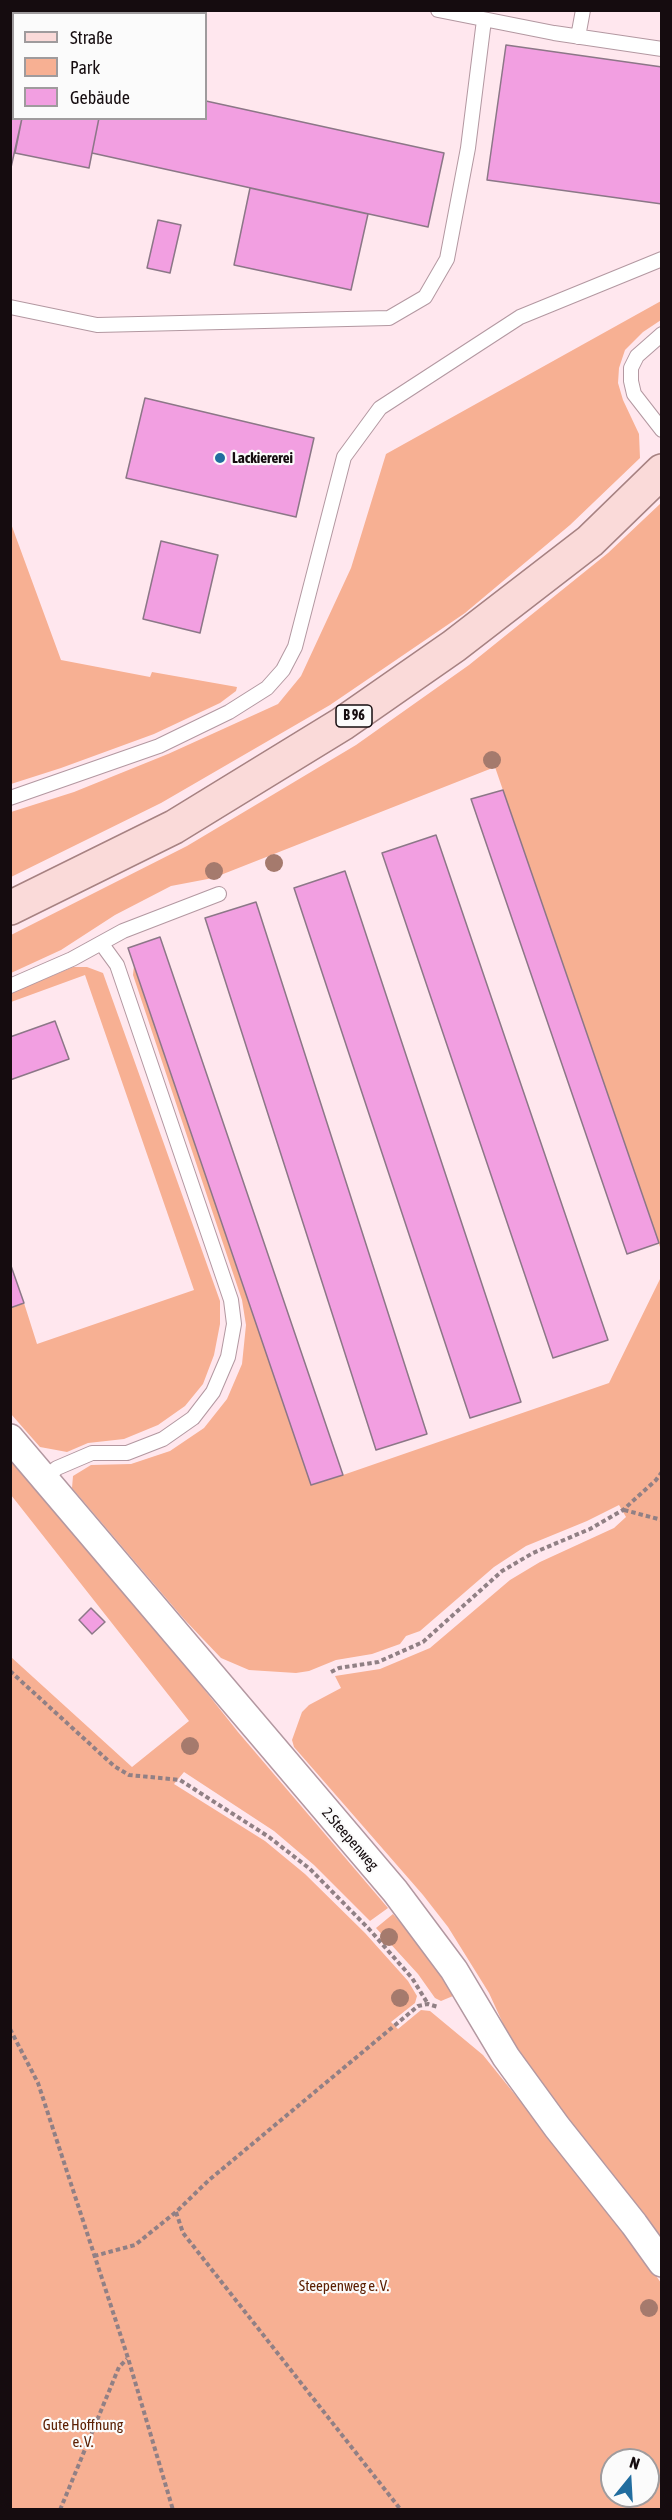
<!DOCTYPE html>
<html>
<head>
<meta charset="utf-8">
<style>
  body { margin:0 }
  #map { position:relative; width:672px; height:2520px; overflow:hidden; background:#ffe7ee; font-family:"Asap Condensed",sans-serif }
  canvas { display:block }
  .frame { position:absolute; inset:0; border:12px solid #150c0f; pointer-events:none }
  .legend { position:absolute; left:12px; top:12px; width:195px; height:108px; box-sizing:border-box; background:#fbfbfb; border:2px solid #9f9b9d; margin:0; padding:8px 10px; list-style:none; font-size:18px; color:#150c0f }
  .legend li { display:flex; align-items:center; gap:12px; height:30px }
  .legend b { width:30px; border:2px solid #9f9b9d }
  .north { position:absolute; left:600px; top:2448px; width:60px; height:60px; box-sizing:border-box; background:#fbfbfb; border:2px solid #9f9b9d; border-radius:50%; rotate:18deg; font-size:16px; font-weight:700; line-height:24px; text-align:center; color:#150c0f }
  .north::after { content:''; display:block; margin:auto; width:21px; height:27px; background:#216d9f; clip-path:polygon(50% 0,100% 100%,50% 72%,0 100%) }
</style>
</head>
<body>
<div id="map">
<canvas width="672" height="2520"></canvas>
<div class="frame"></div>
<ul class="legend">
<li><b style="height:8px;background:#fadad9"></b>Straße</li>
<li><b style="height:16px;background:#f7b093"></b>Park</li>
<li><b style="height:16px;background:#f29fe1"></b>Gebäude</li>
</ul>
<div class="north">N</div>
</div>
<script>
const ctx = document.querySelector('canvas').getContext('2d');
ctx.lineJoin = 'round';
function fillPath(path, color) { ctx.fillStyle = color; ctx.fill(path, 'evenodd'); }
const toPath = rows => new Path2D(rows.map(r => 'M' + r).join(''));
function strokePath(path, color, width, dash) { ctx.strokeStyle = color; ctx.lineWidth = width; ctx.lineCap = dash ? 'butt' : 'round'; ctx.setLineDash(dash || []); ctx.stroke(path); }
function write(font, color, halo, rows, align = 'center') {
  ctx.font = font + ' "Asap Condensed",sans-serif'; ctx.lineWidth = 4.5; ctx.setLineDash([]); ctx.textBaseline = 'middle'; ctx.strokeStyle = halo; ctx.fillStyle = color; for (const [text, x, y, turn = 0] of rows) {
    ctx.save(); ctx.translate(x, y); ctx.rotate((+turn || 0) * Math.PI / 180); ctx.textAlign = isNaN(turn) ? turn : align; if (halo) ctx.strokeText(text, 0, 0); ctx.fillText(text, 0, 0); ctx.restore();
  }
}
fillPath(toPath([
  [661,301,661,320,643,332,625,350,619,368,618,383,623,400,639,434,640,458,570,525,465,613,330,705,161,803,11,877,11,812,74,792,168,754,278,704,301,676,351,568,386,454],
  [661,503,661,1250,495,767,213,878,171,886,115,915,61,950,11,973,11,935,187,846,356,745,469,665,608,553],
  [10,521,61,660,150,677,152,672,237,687,236,691,220,703,154,734,61,768,11,784],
  [134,965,343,1475,609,1383,661,1277,661,2241,606,2165,574,2133,516,2052,489,1993,448,1927,423,1895,294,1747,292,1740,302,1712,309,1705,341,1688,335,1676,380,1669,430,1648,510,1580,540,1562,614,1528,626,1517,619,1505,587,1521,526,1546,494,1567,420,1631,406,1636,400,1644,372,1654,336,1660,309,1671,296,1673,249,1670,221,1658,183,1618,72,1488,73,1476,91,1465,131,1464,170,1451,204,1428,227,1399,242,1364,246,1325,242,1300,133,975],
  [73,967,87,967,103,973,220,1301,220,1324,214,1355,203,1384,185,1406,158,1425,124,1439,88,1443,67,1452,40,1447,11,1414,11,1308,24,1303,37,1344,194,1290,85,975,11,1002,11,993],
  [10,1458,161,1635,238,1732,388,1908,370,1921,314,1865,274,1831,184,1772,174,1784,265,1841,305,1874,365,1933,408,1981,417,1996,415,2003,391,2022,398,2029,421,2010,430,2011,483,2055,626,2232,661,2283,661,2509,11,2509,11,1657,132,1767,189,1721,11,1495],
  [612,2460,648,2460,648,2496,612,2496],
  [393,1914,446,1976,455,1991,453,1996,441,2001,435,1998,418,1974,376,1928]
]), '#f7b093');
const building = toPath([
  [44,10,121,10,121,14,43,14,44,10],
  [506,45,662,67,662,204,487,180,506,45],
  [10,98,14,99,14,118,22,118,10,172,10,98],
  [206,101,444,153,428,227,92,153,99,118,206,118,206,101],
  [22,118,99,118,89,168,15,153,22,118],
  [250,188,368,214,351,290,234,265,250,188],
  [158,220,181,225,170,273,147,268,158,220],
  [145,398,314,438,296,517,126,478,145,398],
  [161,541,218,555,200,633,143,619,161,541],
  [503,790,659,1243,627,1254,471,799,503,790],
  [436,835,608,1340,553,1358,382,853,436,835],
  [345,871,521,1402,470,1418,294,888,345,871],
  [256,902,427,1434,376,1450,205,918,256,902],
  [160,937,343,1475,311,1485,128,948,160,937],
  [55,1021,69,1059,10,1080,10,1037,55,1021],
  [10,1263,24,1303,10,1308,10,1263],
  [91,1608,105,1622,92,1634,79,1620,91,1608]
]);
fillPath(building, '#f29fe1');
strokePath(building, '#8c7787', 1.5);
const lane = toPath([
  [438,10,554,33,662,49],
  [578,37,583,10],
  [10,307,97,325,389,318,425,297,447,259,468,148,484,20],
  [662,334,637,356,631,368,631,381,634,394,662,430],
  [10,798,159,746,229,712,267,688,283,670,295,647,344,457,380,408,520,317,662,259],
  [10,986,72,959,123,931,219,894],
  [45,1478,57,1468,92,1453,127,1453,163,1439,193,1418,213,1392,228,1357,234,1324,231,1300,117,965,101,943]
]);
const street = toPath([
  [10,1438,395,1891,454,1970,506,2057,557,2127,634,2224,662,2263]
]);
const primary = toPath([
  [10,908,174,827,342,724,454,646,590,541,662,471]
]);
strokePath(lane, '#b398a1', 16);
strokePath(street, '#b398a1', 30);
strokePath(primary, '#a78282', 36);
strokePath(toPath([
  [624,1510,662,1520],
  [10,1671,114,1766,129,1775,180,1780,269,1837,310,1869,369,1929,412,1978,428,2004],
  [331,1672,339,1668,378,1662,423,1642,502,1571,533,1553,590,1529,623,1510,656,1480,662,1472],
  [10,2029,38,2083,128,2358,173,2510],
  [176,2212,183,2233,401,2510],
  [94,2256,135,2245,176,2212,209,2180,418,2006,428,2004,438,2007],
  [60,2510,119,2367,127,2359]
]), '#918085', 4, [4.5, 3]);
strokePath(lane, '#fff', 14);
strokePath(street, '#fff', 27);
strokePath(primary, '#fadad9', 33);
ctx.fillStyle = '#a57a6d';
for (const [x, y] of [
  [492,760],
  [274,863],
  [214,871],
  [190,1746],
  [389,1937],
  [400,1998],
  [649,2308]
]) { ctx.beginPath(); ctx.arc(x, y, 9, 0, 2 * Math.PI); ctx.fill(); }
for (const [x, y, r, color] of [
  [220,458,6,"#216d9f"]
]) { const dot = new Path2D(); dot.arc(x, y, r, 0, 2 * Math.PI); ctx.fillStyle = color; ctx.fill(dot); strokePath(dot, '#fbfbfb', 2); }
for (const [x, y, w] of [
  [354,716,36]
]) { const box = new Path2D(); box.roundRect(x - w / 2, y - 11, w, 22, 4.5); ctx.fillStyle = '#fbfbfb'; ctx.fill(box); strokePath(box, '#150c0f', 1.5); }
write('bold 14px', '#150c0f', null, [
  ["B 96",354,716]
]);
write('bold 15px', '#150c0f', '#fbfbfb', [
  ["Lackiererei",232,458]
], 'left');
write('15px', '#150c0f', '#fbfbfb', [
  ["2.Steepenweg",350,1839,49]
]);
write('15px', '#5c2003', '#fbfbfb', [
  ["Steepenweg e. V.",344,2286],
  ["Gute Hoffnung",83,2425],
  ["e. V.",83,2442]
]);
</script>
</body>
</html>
